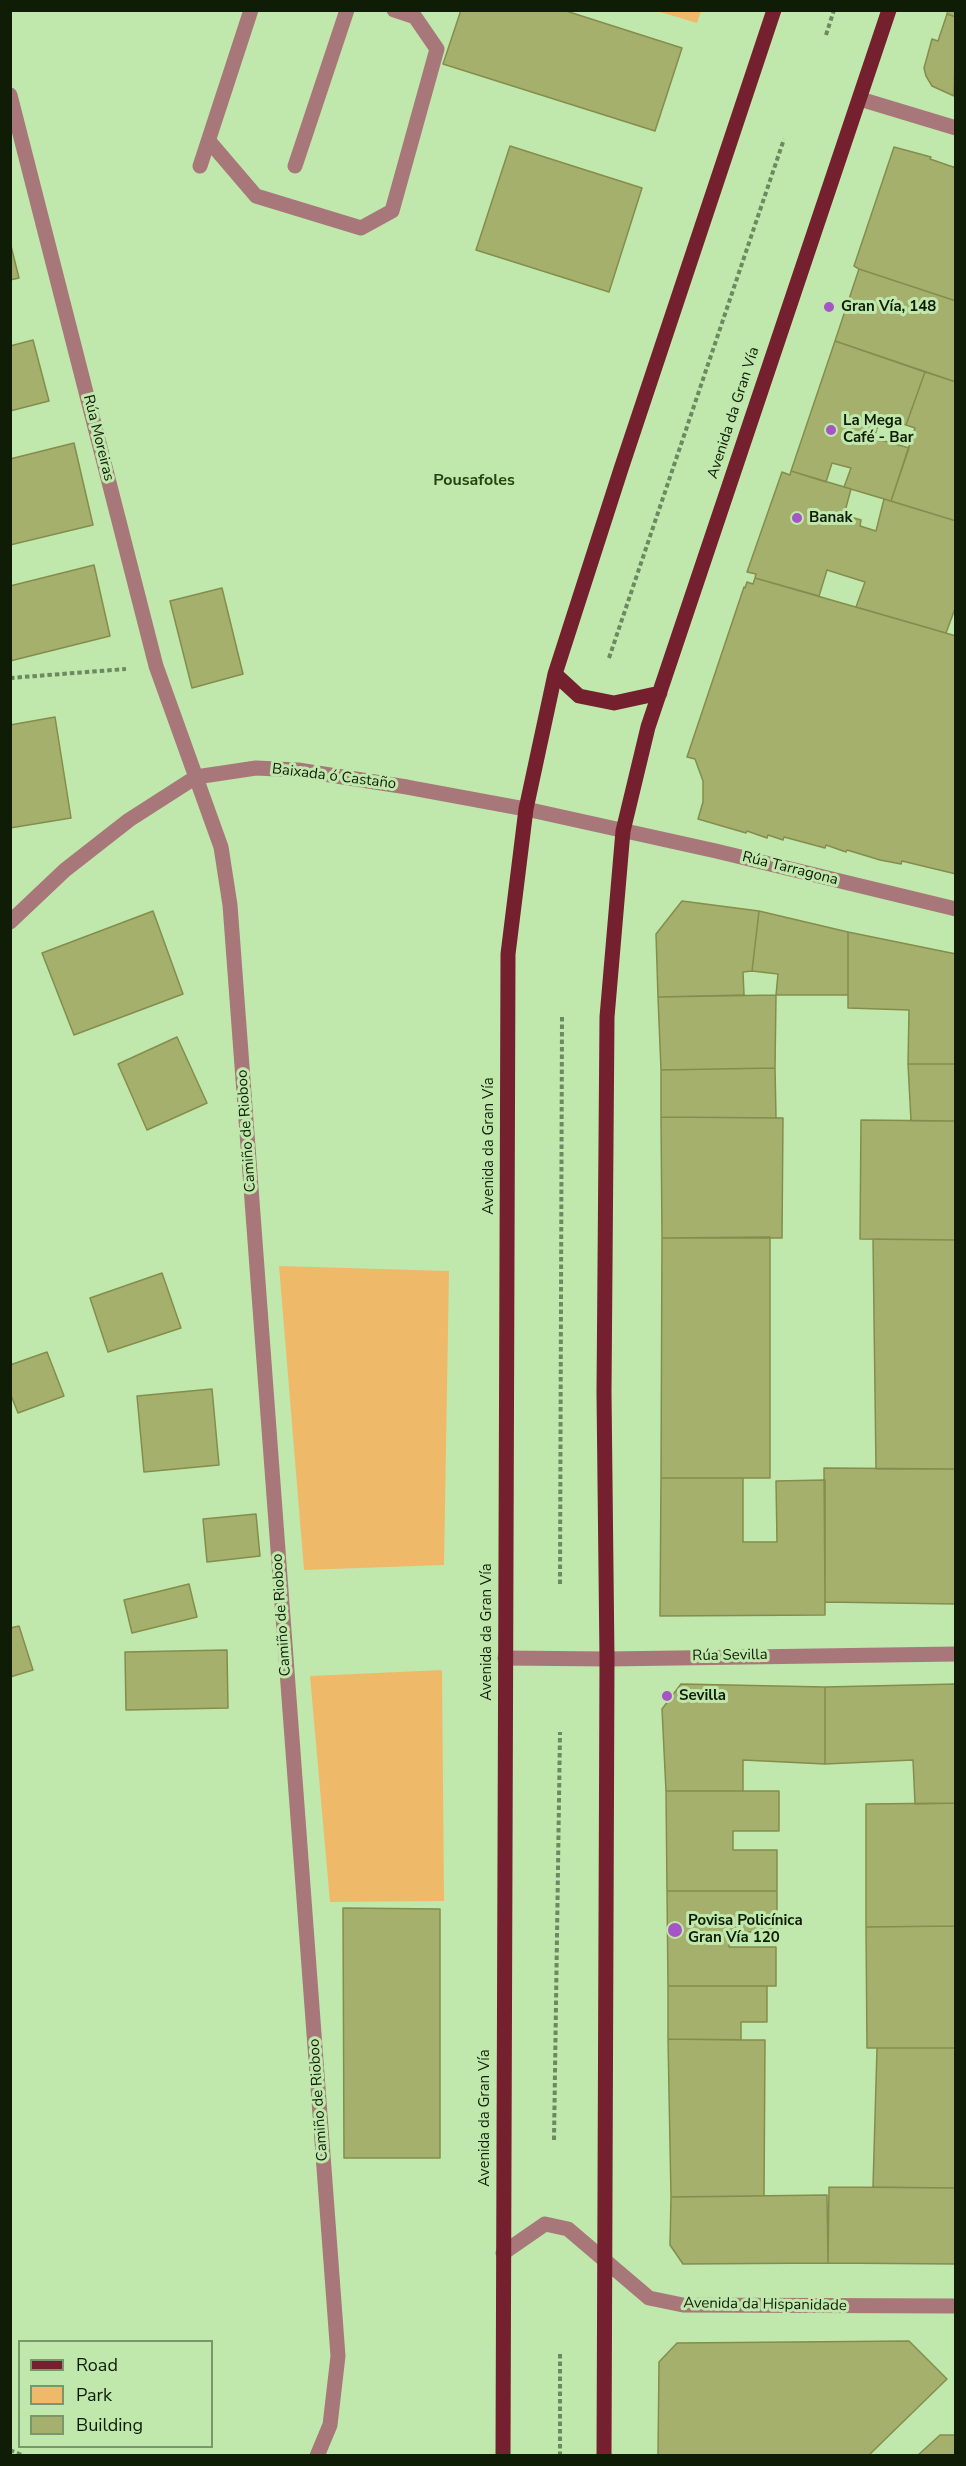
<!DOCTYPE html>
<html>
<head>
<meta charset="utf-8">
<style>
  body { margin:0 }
  #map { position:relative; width:966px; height:2466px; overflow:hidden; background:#c0e8ac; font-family:"Nunito Sans",sans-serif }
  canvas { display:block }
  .frame { position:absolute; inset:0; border:12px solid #0f1d07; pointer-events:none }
  .legend { position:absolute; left:18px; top:2340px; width:195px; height:108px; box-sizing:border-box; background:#c0e8ac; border:2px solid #79976a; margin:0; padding:8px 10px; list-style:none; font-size:18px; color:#0f1d07 }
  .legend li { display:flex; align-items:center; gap:12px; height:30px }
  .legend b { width:30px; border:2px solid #79976a }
</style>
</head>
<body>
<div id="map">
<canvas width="966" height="2466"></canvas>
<div class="frame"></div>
<ul class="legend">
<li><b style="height:8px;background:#74202e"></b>Road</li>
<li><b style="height:16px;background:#efb96a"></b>Park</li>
<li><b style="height:16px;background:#a6b06d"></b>Building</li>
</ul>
</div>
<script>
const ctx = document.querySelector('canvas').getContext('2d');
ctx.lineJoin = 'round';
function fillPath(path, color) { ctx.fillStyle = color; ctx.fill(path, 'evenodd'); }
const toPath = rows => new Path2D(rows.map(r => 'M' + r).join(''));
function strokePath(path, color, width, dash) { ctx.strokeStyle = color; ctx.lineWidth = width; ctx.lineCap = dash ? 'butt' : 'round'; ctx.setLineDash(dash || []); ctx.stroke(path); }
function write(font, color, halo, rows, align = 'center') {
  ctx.font = font + ' "Nunito Sans",sans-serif'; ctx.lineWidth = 6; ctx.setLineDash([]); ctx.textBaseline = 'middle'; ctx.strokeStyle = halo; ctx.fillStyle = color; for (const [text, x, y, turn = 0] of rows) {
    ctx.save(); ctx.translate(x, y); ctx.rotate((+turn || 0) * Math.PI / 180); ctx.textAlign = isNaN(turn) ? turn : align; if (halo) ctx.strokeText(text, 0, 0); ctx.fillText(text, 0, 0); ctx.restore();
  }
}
fillPath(toPath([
  [657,11,701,10,701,11,697,23],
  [279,1266,449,1271,444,1565,304,1570],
  [442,1670,444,1901,330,1902,310,1676]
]), '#efb96a');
const building = toPath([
  [461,10,563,10,682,48,655,131,443,64,461,10],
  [948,10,956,10,956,17,947,14,948,10],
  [947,14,956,17,954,96,932,86,926,76,924,68,932,39,938,41,947,14],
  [510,146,642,188,609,292,476,250,510,146],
  [894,147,931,157,930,159,956,168,956,301,859,269,854,266,894,147],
  [10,242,19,278,10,280,10,242],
  [859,269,956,301,956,382,835,341,859,269],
  [33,340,49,401,10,411,10,346,33,340],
  [835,341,925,372,906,425,881,416,874,438,909,448,891,501,844,487,851,468,832,463,826,482,791,471,835,341],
  [925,372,956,382,956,521,891,501,915,428,906,425,925,372],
  [74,443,93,525,10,545,10,459,74,443],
  [791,471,851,489,844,515,861,520,860,526,876,531,884,499,956,521,956,606,946,633,856,607,865,582,827,570,819,596,755,578,756,574,747,572,782,472,790,475,791,471],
  [94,565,110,636,10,661,10,586,94,565],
  [755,578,956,636,956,874,902,861,901,864,880,860,847,850,846,852,826,845,825,848,784,837,783,840,768,835,767,838,747,831,746,833,698,819,703,802,703,781,695,759,687,757,744,587,745,588,747,582,753,584,755,578],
  [222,588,243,674,192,688,170,601,222,588],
  [55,717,71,818,10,828,10,725,55,717],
  [682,901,759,911,752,971,743,972,744,995,658,997,656,934,682,901],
  [153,911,183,994,74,1035,42,953,153,911],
  [759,911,848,932,848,995,776,995,778,974,752,971,759,911],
  [848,932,956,954,956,1064,908,1064,909,1010,848,1008,848,932],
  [776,995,775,1068,661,1070,658,997,776,995],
  [177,1037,207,1103,147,1130,118,1064,177,1037],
  [908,1064,956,1064,956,1121,911,1121,908,1064],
  [775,1068,776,1118,661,1117,661,1070,775,1068],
  [661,1117,783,1118,782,1238,662,1238,661,1117],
  [861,1120,956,1121,956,1240,860,1239,861,1120],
  [770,1237,770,1478,661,1478,662,1238,770,1237],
  [873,1239,956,1240,956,1469,876,1469,873,1239],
  [162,1273,181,1328,108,1352,90,1298,162,1273],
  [47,1352,64,1396,18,1413,10,1393,10,1365,47,1352],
  [212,1389,219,1465,144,1472,137,1396,212,1389],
  [824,1468,956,1469,956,1604,825,1602,824,1468],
  [661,1478,743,1478,743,1542,777,1542,776,1481,825,1480,825,1615,660,1616,661,1478],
  [256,1514,260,1556,207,1562,203,1519,256,1514],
  [189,1584,197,1617,132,1633,124,1600,189,1584],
  [19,1626,33,1670,10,1677,10,1628,19,1626],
  [227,1650,228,1708,126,1710,125,1652,227,1650],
  [681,1684,825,1687,825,1764,743,1760,743,1791,666,1791,662,1709,681,1684],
  [956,1684,956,1803,915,1804,913,1760,825,1764,825,1687,956,1684],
  [666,1791,779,1791,779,1831,733,1831,733,1850,777,1850,777,1891,667,1891,666,1791],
  [956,1803,956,1926,866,1927,866,1804,956,1803],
  [667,1891,777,1891,777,1932,730,1932,729,1947,776,1947,776,1986,668,1986,667,1891],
  [343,1908,440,1909,440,2158,344,2158,343,1908],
  [956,1926,956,2048,867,2048,866,1927,956,1926],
  [668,1986,767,1986,767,2022,741,2022,741,2040,668,2039,668,1986],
  [668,2039,765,2040,764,2196,671,2197,668,2039],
  [877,2048,956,2048,956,2188,873,2187,877,2048],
  [829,2187,956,2188,956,2264,828,2263,829,2187],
  [827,2195,828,2263,683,2264,670,2245,671,2197,827,2195],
  [909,2341,947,2379,868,2456,658,2456,659,2362,677,2343,909,2341],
  [940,2435,956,2435,956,2456,917,2456,940,2435]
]);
fillPath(building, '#a6b06d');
strokePath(building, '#848d4b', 1.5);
strokePath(toPath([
  [826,35,834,10],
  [609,658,784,139],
  [10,678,126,669],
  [560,1584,562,1015],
  [554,2140,560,1732],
  [10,2450,24,2456],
  [560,2456,560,2353]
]), '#6d895f', 4, [4.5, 3]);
strokePath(toPath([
  [10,95,156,666,221,847,230,905,338,2356,330,2425,317,2456],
  [860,99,956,128],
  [209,141,256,196,361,228,392,211,437,49,415,17,394,10],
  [200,166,251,10],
  [295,166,347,10],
  [10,922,65,870,129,820,196,777,256,768,298,770,407,787,526,809,716,851,956,909],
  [505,1658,607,1659,956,1654],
  [503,2253,545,2224,568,2229,649,2298,683,2305,956,2306]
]), '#a8777a', 15);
strokePath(toPath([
  [555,674,579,696,614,703,660,693],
  [503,2456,508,954,526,809,555,674,621,469,774,10],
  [604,2456,607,1659,604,1392,607,1017,623,831,648,727,889,10]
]), '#74202e', 15);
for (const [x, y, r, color] of [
  [829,307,6,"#a655c6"],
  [831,430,6,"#a655c6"],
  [797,518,6,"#a655c6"],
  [667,1696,6,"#a655c6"],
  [675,1930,8,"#a655c6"]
]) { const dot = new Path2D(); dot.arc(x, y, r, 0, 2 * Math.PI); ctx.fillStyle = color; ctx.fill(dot); strokePath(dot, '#c0e8ac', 2); }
write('bold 15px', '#0f1d07', '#c0e8ac', [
  ["Gran Vía, 148",841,307],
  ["La Mega",843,421],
  ["Café - Bar",843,438],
  ["Banak",809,518],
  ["Sevilla",679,1696],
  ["Povisa Policínica",688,1921],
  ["Gran Vía 120",688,1938]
], 'left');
write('15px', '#0f1d07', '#c0e8ac', [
  ["Avenida da Gran Vía",734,413,-72],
  ["Rúa Moreiras",98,438,76],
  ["Baixada ó Castaño",334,777,7],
  ["Rúa Tarragona",790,869,14],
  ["Camiño de Rioboo",247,1131,-94],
  ["Avenida da Gran Vía",489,1146,-90],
  ["Camiño de Rioboo",282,1615,-94],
  ["Avenida da Gran Vía",487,1632,-90],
  ["Rúa Sevilla",730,1656,-1],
  ["Camiño de Rioboo",319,2100,-94],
  ["Avenida da Gran Vía",485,2118,-90],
  ["Avenida da Hispanidade",765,2305,1]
]);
write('bold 16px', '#23440c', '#c0e8ac', [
  ["Pousafoles",474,481]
]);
</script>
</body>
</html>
